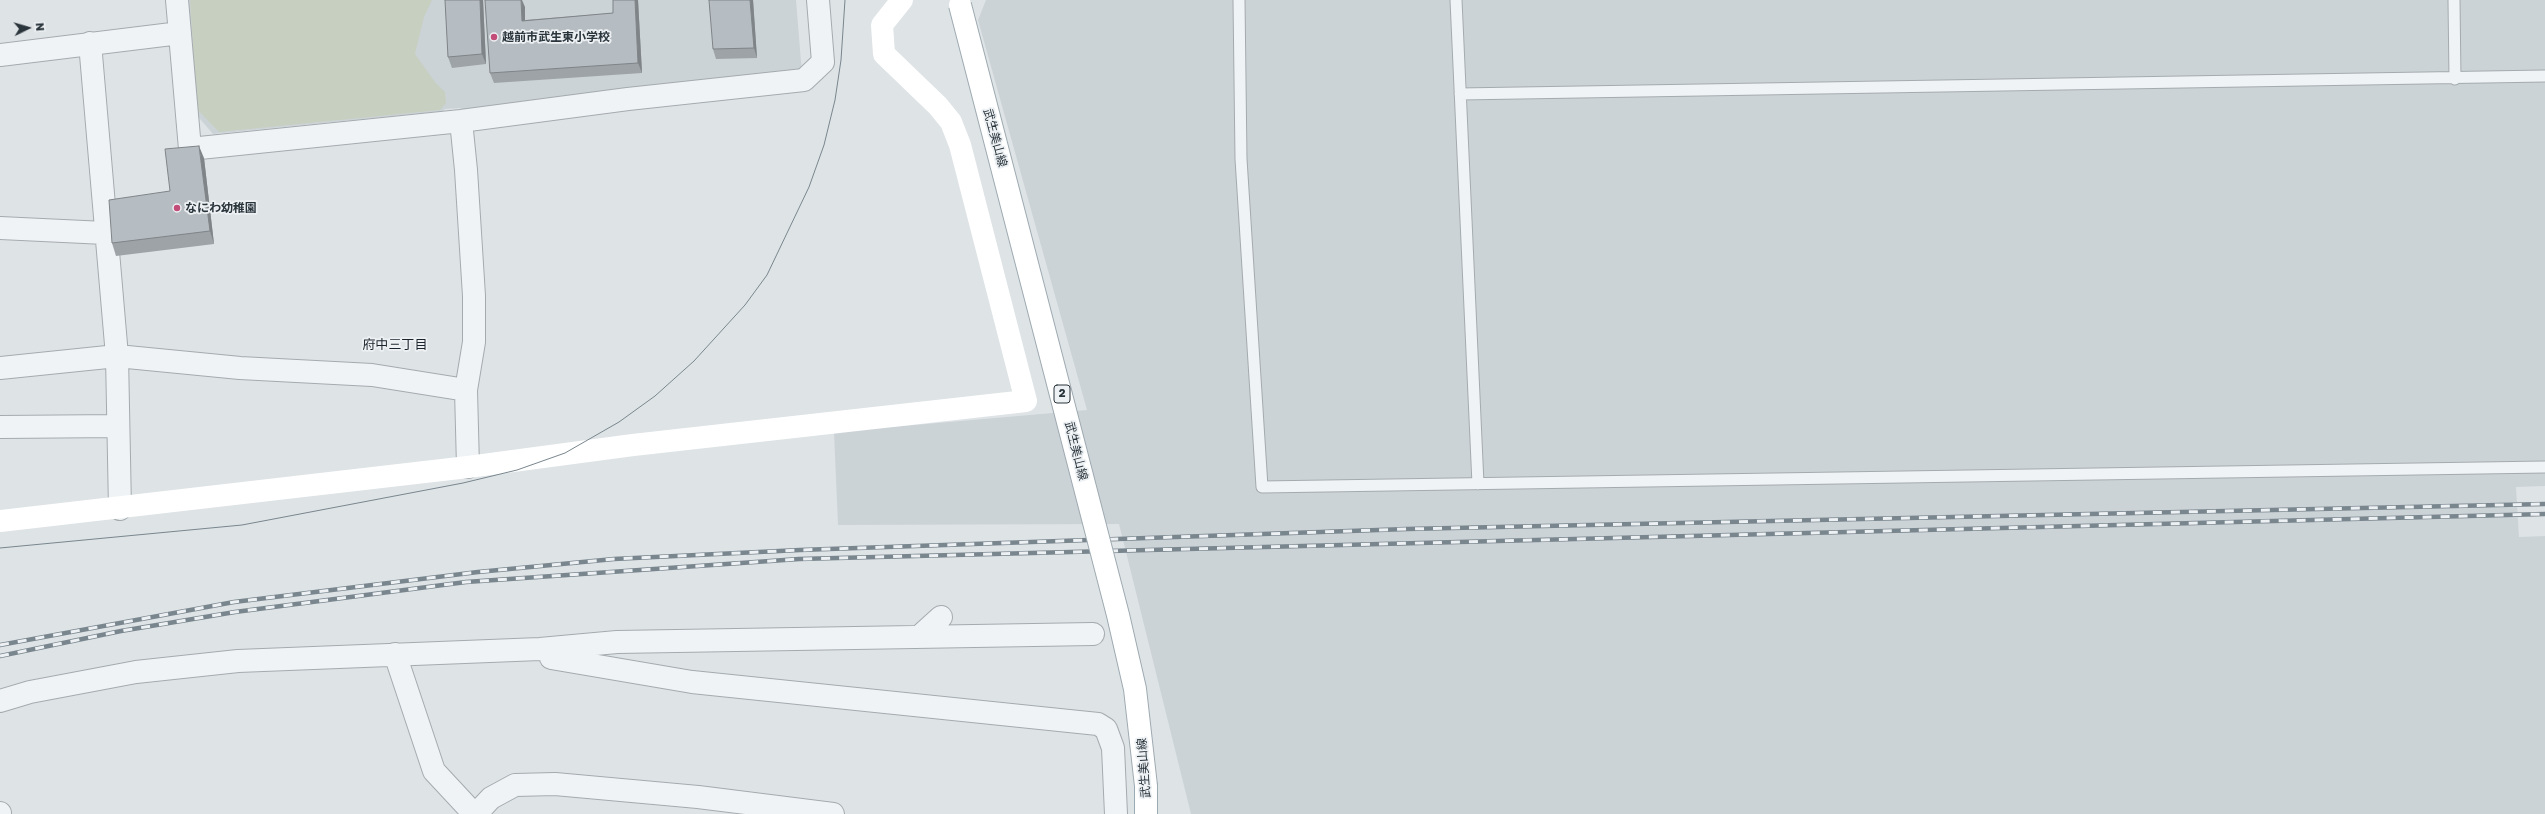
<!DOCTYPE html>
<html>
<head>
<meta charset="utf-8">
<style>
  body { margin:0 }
  #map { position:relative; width:2545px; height:814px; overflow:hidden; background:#dee3e6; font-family:"Golos Text",sans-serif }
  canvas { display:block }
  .north { position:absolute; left:8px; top:8px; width:40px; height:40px; -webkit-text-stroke:3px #edf1f4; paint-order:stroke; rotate:85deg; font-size:11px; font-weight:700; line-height:16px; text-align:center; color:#29343b }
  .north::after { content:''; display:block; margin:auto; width:14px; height:18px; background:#29343b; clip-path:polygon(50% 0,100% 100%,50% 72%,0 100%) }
</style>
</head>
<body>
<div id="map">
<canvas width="2545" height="814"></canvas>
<div class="north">N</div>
</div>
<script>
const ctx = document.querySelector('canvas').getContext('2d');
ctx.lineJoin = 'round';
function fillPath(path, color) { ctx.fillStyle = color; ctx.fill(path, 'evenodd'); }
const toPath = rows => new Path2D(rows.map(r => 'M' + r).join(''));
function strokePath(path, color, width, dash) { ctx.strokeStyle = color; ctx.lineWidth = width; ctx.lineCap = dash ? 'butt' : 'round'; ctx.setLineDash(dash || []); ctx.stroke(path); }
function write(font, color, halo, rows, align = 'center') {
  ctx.font = font + ' "Golos Text","Noto Sans JP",sans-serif'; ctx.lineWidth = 3.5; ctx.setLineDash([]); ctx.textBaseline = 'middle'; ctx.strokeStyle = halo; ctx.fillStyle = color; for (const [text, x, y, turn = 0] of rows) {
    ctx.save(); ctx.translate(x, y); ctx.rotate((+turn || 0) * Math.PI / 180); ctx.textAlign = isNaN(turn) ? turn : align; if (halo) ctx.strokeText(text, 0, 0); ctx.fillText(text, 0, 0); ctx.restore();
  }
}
fillPath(toPath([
  [186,0,796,0,802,74,461,114,461,108,445,109,443,111,213,134,194,112],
  [986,0,2545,0,2545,486,2516,487,2519,537,2545,536,2545,814,1191,814,1119,524,838,525,834,432,1087,410,978,20]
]), '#ccd3d7');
fillPath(toPath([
  [190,0,432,0,424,17,415,54,435,82,445,92,446,103,440,110,219,132,197,109]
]), '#c7cfc0');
const lane = toPath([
  [1239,0,1241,159,1262,487,2545,467],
  [1456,0,1478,484],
  [2454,0,2455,79],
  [1460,94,2545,76]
]);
const street = toPath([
  [177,0,190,149,461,121,628,99,804,80,823,62,818,0],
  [90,43,117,356,120,509],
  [0,55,180,33],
  [461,121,466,170,474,296,474,342,466,390,468,467],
  [0,228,105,233],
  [0,368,117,356,240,368,372,375,466,390],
  [0,427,118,426],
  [920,636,941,617],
  [551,649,551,658,692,682,1098,724,1106,729,1113,748,1116,814],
  [395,654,434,771,474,814],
  [0,701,30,692,136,672,238,661,540,649,617,642,1093,634],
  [0,813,0,814],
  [476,814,491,798,515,785,555,784,698,797,833,814]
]);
const primary = toPath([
  [1146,814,1146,786]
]);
strokePath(lane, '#a4abaf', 13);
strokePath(street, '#a4abaf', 24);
strokePath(primary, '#9eaab1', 24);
strokePath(lane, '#f0f3f5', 11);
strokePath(street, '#f0f3f5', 22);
strokePath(toPath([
  [0,521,468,467,633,445,1026,401,960,145,951,122,938,106,884,54,882,25,902,0]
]), '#fff', 22);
strokePath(primary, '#fff', 22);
strokePath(toPath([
  [0,548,242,525,463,483,517,470,565,453,619,422,655,396,694,361,745,305,767,275,809,187,824,145,835,100,841,60,845,0]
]), '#79868e', 1);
const rail = toPath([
  [0,645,234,602,478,572,614,559,800,550,1407,529,2545,504],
  [0,656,121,631,235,612,466,582,799,559,2545,514]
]);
strokePath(rail, '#79868e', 4.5);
strokePath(rail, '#edf1f4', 3, [9]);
const primaryBridge = toPath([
  [960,5,1118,615,1135,689,1146,786]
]);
strokePath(primaryBridge, '#9eaab1', 24, []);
strokePath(primaryBridge, '#fff', 22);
fillPath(toPath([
  [445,0,483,0,486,64,452,68,448,57],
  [613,0,638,0,642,73,494,83,490,73,525,7,525,20,613,13],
  [753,0,757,58,716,59,713,49],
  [204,158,214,244,116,256,112,243,170,191]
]), '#9da3a7');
fillPath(toPath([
  [480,0,483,0,486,64,482,54],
  [521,0,522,0,525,7,525,31,522,21],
  [635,0,638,0,642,73,638,63],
  [750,0,753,0,757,58,754,48],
  [199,146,204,158,214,244,210,231]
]), '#7f8488');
const building = toPath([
  [445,0,480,0,482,54,448,57,445,0],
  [485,0,521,0,522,21,613,13,613,0,635,0,638,63,490,73,485,0],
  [709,0,750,0,754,48,713,49,709,0],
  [199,146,210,231,112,243,109,200,170,191,165,149,199,146]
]);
fillPath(building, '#b6bdc2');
strokePath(building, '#7f8488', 1);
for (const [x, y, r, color] of [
  [494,37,4,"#c14d78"],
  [177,208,4,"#c14d78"]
]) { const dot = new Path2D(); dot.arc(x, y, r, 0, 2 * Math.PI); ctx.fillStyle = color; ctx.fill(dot); strokePath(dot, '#edf1f4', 1.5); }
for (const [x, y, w] of [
  [1062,394,16]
]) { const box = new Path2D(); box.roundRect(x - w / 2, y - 9, w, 18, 3); ctx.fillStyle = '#edf1f4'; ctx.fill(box); strokePath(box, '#29343b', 1); }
write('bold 11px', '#29343b', null, [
  ["2",1062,394]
]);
write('bold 12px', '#29343b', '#edf1f4', [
  ["越前市武生東小学校",502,37],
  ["なにわ幼稚園",185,208]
], 'left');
write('12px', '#29343b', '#edf1f4', [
  ["武生美山線",995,138,75],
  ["武生美山線",1076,451,76],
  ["武生美山線",1144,768,-94]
]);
write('13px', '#1b242c', '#edf1f4', [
  ["府中三丁目",395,345]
]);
</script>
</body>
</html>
